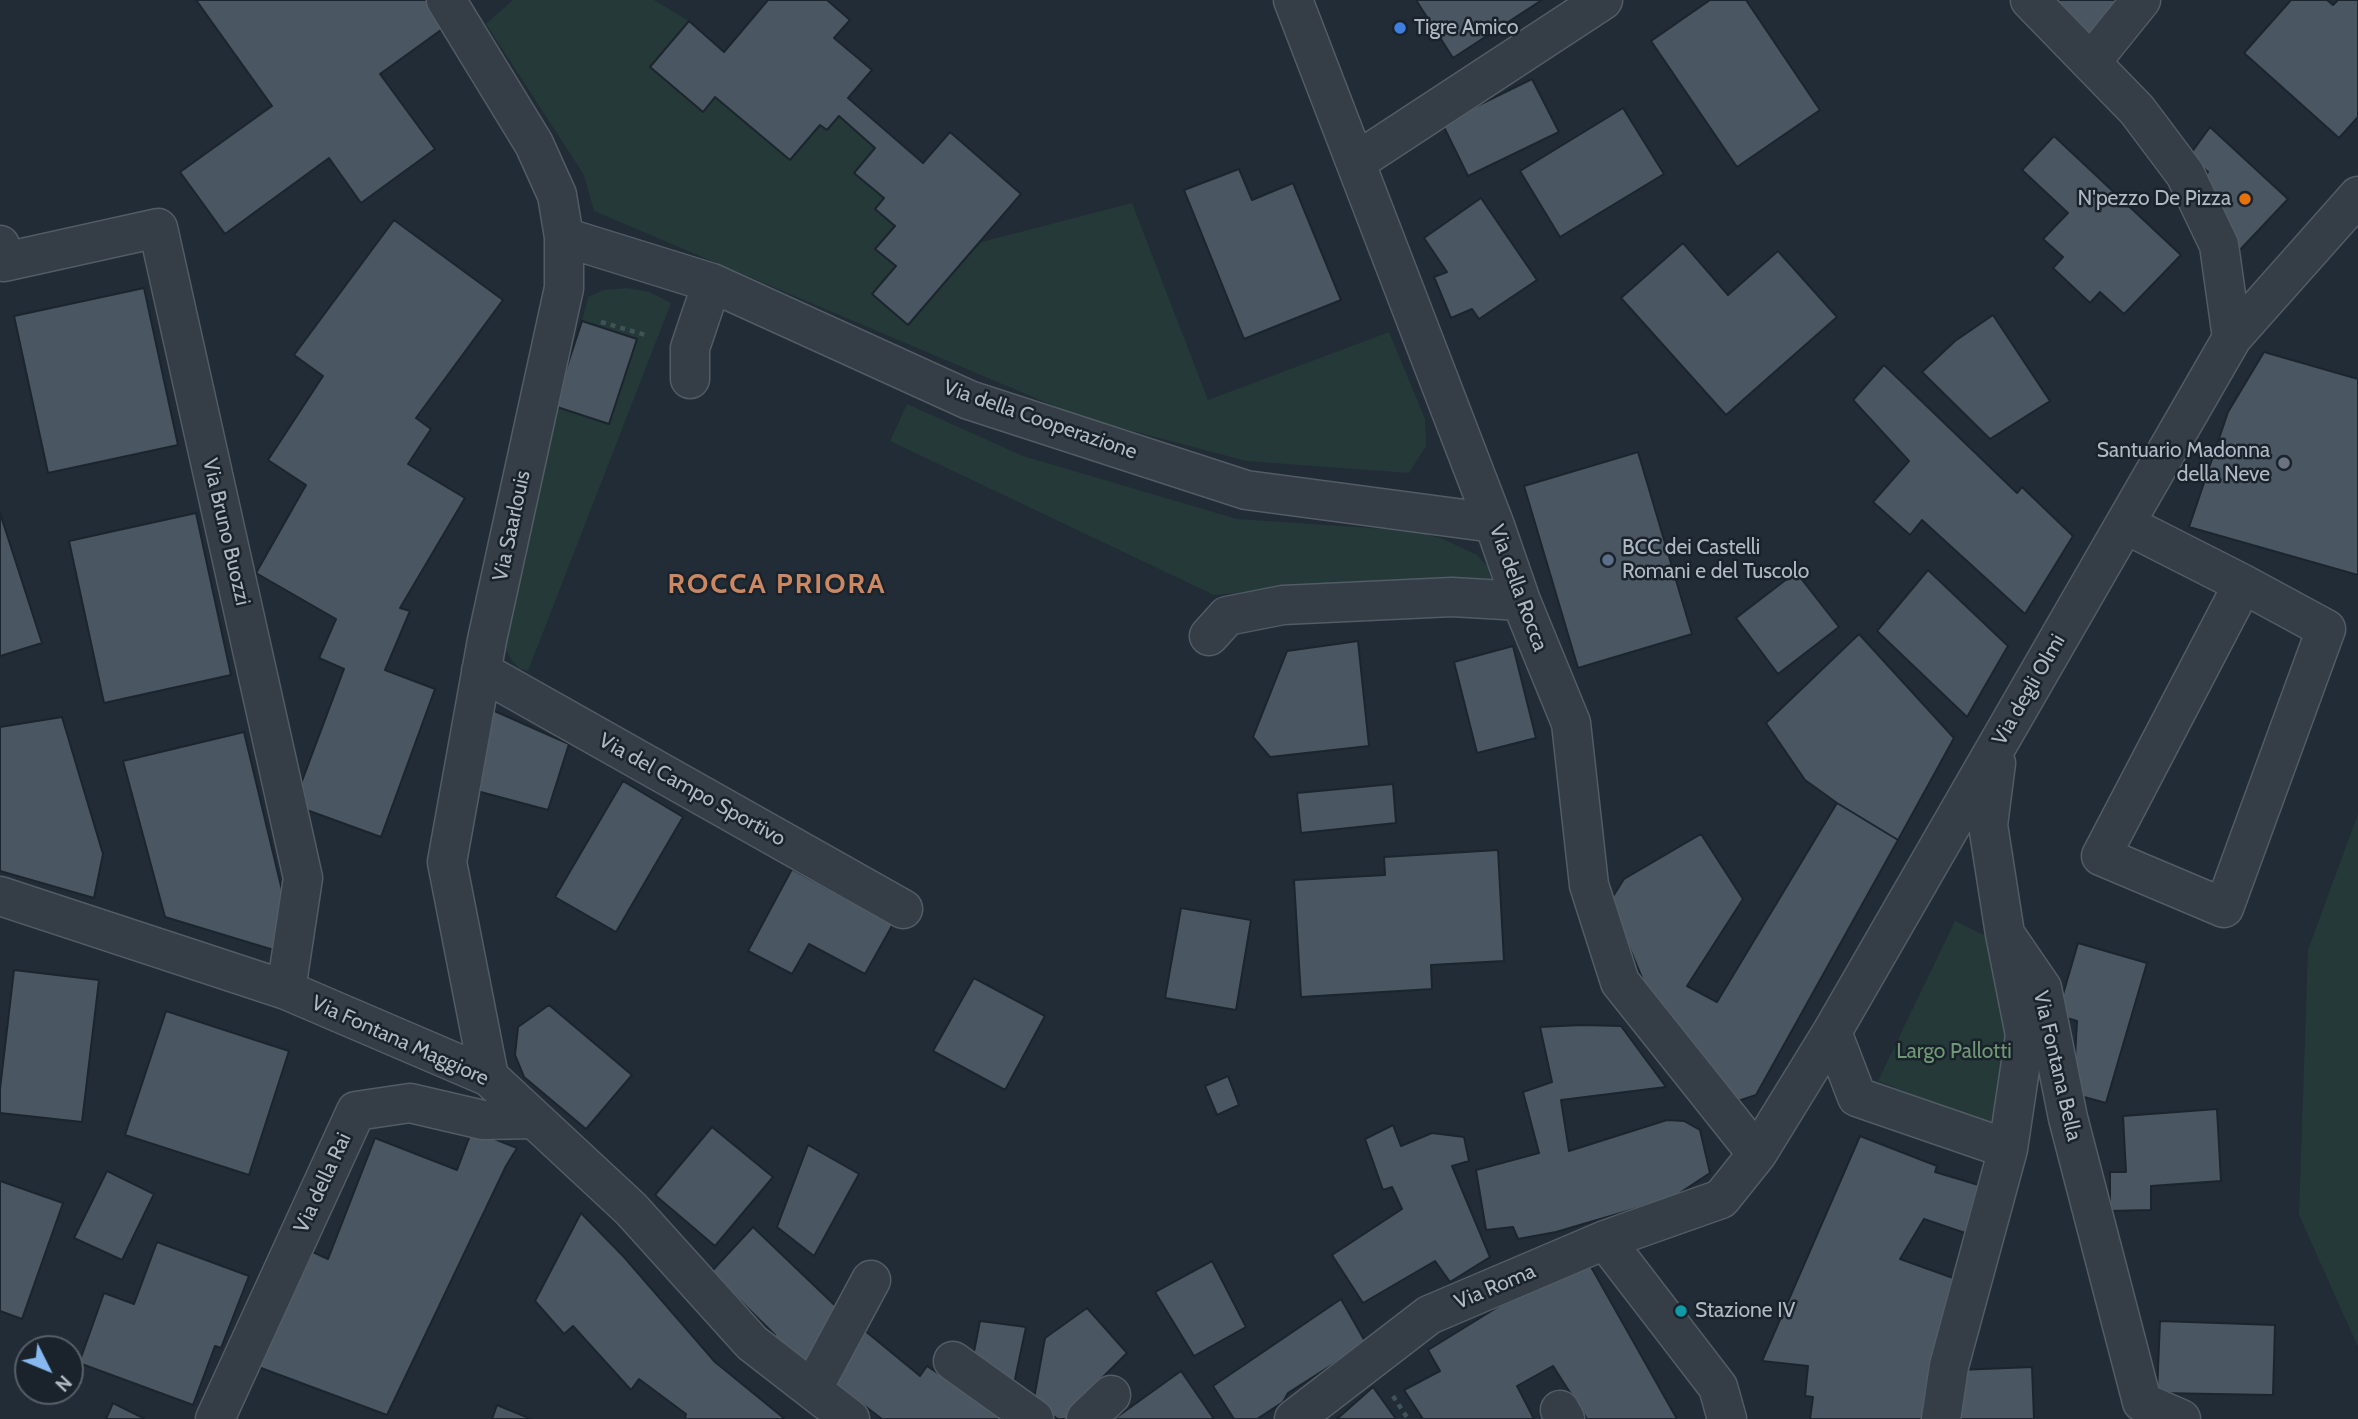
<!DOCTYPE html>
<html>
<head>
<meta charset="utf-8">
<style>
  body { margin:0 }
  #map { position:relative; width:2358px; height:1419px; overflow:hidden; background:#222c36; font-family:Cabin,sans-serif }
  canvas { display:block }
  .north { position:absolute; left:14px; top:1335px; width:70px; height:70px; box-sizing:border-box; background:#1a232b; border:2px solid #565f68; border-radius:50%; rotate:133deg; font-size:19px; font-weight:700; line-height:28px; text-align:center; color:#afb9c3 }
  .north::after { content:''; display:block; margin:auto; width:24px; height:32px; background:#87b8f1; clip-path:polygon(50% 0,100% 100%,50% 72%,0 100%) }
</style>
</head>
<body>
<div id="map">
<canvas width="2358" height="1419"></canvas>
<div class="north">N</div>
</div>
<script>
const ctx = document.querySelector('canvas').getContext('2d');
ctx.lineJoin = 'round';
function fillPath(path, color) { ctx.fillStyle = color; ctx.fill(path, 'evenodd'); }
const toPath = rows => new Path2D(rows.map(r => 'M' + r).join(''));
function strokePath(path, color, width, dash) { ctx.strokeStyle = color; ctx.lineWidth = width; ctx.lineCap = dash ? 'butt' : 'round'; ctx.setLineDash(dash || []); ctx.stroke(path); }
function write(font, color, halo, rows, align = 'center') {
  ctx.font = font + ' Cabin,sans-serif'; ctx.lineWidth = 5; ctx.setLineDash([]); ctx.textBaseline = 'middle'; ctx.strokeStyle = halo; ctx.fillStyle = color; for (const [text, x, y, turn = 0] of rows) {
    ctx.save(); ctx.translate(x, y); ctx.rotate((+turn || 0) * Math.PI / 180); ctx.textAlign = isNaN(turn) ? turn : align; if (halo) ctx.strokeText(text, 0, 0); ctx.fillText(text, 0, 0); ctx.restore();
  }
}
fillPath(toPath([
  [513,0,654,0,689,21,650,67,702,112,715,97,790,160,820,125,839,116,875,148,854,173,884,198,875,209,895,226,875,249,896,266,872,295,908,325,978,243,1132,203,1208,400,1389,332,1425,419,1426,446,1409,473,1246,461,1080,417,594,211,584,175,486,24],
  [627,288,649,292,671,303,528,671,520,669,512,661,505,648,554,406,609,424,582,321,588,297,604,290],
  [907,404,1023,456,1237,519,1415,531,1443,539,1477,555,1487,566,1491,580,1366,582,1214,595,890,441],
  [2358,814,2358,1347,2299,1215,2308,950],
  [1955,921,1998,942,2010,1057,1997,1128,1878,1081]
]), '#243938');
const building = toPath([
  [196,0,436,0,452,22,380,74,435,149,361,203,329,158,225,234,180,172,272,106,196,0],
  [768,0,827,0,850,20,834,38,872,70,848,98,923,163,950,132,1021,194,908,325,872,294,896,266,875,249,895,226,875,209,884,198,854,173,875,148,839,116,827,130,820,125,790,160,715,97,703,112,650,67,689,21,724,52,768,0],
  [1416,0,1542,0,1453,58,1416,0],
  [1710,0,1746,0,1820,110,1737,167,1651,41,1710,0],
  [2040,0,2127,0,2095,42,2040,0],
  [2291,0,2327,0,2333,5,2338,0,2358,0,2358,117,2339,138,2244,53,2291,0],
  [1532,79,1559,132,1468,176,1442,123,1532,79],
  [1623,108,1664,174,1560,237,1520,171,1623,108],
  [2210,127,2288,199,2237,253,2198,184,2208,172,2189,156,2210,127],
  [2054,136,2181,255,2124,314,2100,292,2090,303,2053,268,2063,257,2043,239,2068,213,2022,170,2054,136],
  [1239,169,1252,200,1293,183,1341,300,1244,339,1184,190,1239,169],
  [1481,198,1537,280,1479,319,1472,309,1451,318,1434,277,1447,272,1424,238,1481,198],
  [394,220,503,300,416,418,431,429,408,464,465,498,400,608,410,611,385,670,435,689,381,837,293,805,344,669,319,658,336,619,256,573,306,485,268,460,323,376,294,355,394,220],
  [1683,243,1728,295,1778,251,1837,317,1726,415,1621,298,1683,243],
  [144,288,178,445,48,473,14,316,144,288],
  [1993,315,2050,401,1990,439,1922,372,1955,341,1993,315],
  [582,321,637,339,609,424,554,406,582,321],
  [2264,352,2358,379,2358,575,2189,527,2228,412,2264,352],
  [1884,365,2017,493,2022,487,2073,536,2025,614,1922,520,1910,535,1873,502,1909,461,1853,400,1884,365],
  [1638,452,1692,634,1578,668,1524,486,1638,452],
  [0,513,42,643,0,656,0,513],
  [196,513,231,675,104,703,69,541,196,513],
  [1928,570,2008,646,1967,717,1877,631,1928,570],
  [1796,572,1839,627,1778,674,1736,618,1796,572],
  [1859,634,1954,738,1898,840,1837,803,1805,780,1766,723,1859,634],
  [1358,641,1369,746,1270,757,1253,737,1287,651,1358,641],
  [1513,646,1536,738,1477,753,1454,662,1513,646],
  [481,705,569,744,548,810,477,791,481,705],
  [62,717,103,854,94,898,0,871,0,727,62,717],
  [244,732,286,907,277,951,165,917,123,761,244,732],
  [623,781,683,817,616,932,555,897,623,781],
  [1393,784,1396,823,1301,833,1297,793,1393,784],
  [1837,803,1898,840,1756,1095,1735,1102,1647,990,1610,901,1624,879,1701,834,1743,899,1687,986,1717,1002,1837,803],
  [1498,850,1504,961,1431,965,1432,989,1301,997,1294,880,1385,875,1384,857,1498,850],
  [792,869,893,924,865,974,809,944,792,974,748,951,792,869],
  [1181,908,1251,920,1236,1010,1165,998,1181,908],
  [2078,943,2147,963,2106,1103,2073,1094,2077,1021,2057,1015,2078,943],
  [14,970,99,980,82,1122,0,1113,0,1089,14,970],
  [974,978,1045,1016,1005,1090,933,1051,974,978],
  [549,1005,632,1075,586,1129,524,1077,515,1055,518,1027,549,1005],
  [166,1011,289,1051,249,1175,125,1135,166,1011],
  [1582,1025,1621,1026,1666,1087,1561,1100,1569,1151,1667,1120,1684,1121,1700,1130,1710,1173,1672,1198,1556,1232,1518,1239,1513,1227,1486,1230,1476,1170,1539,1153,1523,1092,1552,1082,1540,1027,1582,1025],
  [1228,1076,1239,1105,1217,1115,1205,1086,1228,1076],
  [2217,1109,2221,1181,2151,1186,2151,1210,2110,1211,2110,1172,2126,1172,2123,1116,2217,1109],
  [1393,1125,1401,1146,1432,1133,1464,1137,1469,1161,1452,1166,1490,1257,1450,1282,1435,1261,1363,1303,1332,1255,1402,1209,1392,1187,1383,1190,1365,1139,1393,1125],
  [712,1127,773,1177,715,1246,655,1195,712,1127],
  [472,1130,517,1148,506,1166,387,1415,253,1365,304,1248,328,1259,375,1138,457,1170,472,1130],
  [1860,1136,1937,1166,1935,1172,1982,1186,1965,1233,1924,1219,1900,1259,1953,1278,1923,1419,1810,1419,1813,1397,1805,1396,1808,1366,1762,1361,1860,1136],
  [808,1145,859,1174,814,1256,777,1227,808,1145],
  [107,1171,154,1194,122,1260,74,1238,107,1171],
  [0,1181,63,1203,22,1319,0,1311,0,1181],
  [581,1213,624,1257,715,1362,785,1419,685,1419,686,1414,639,1379,631,1390,573,1326,564,1334,535,1301,581,1213],
  [753,1227,845,1315,809,1373,772,1339,775,1335,711,1272,753,1227],
  [157,1242,249,1276,221,1348,215,1346,193,1405,79,1363,104,1293,134,1304,157,1242],
  [1212,1261,1246,1327,1194,1356,1155,1292,1212,1261],
  [1590,1265,1677,1419,1587,1419,1553,1366,1517,1386,1534,1419,1423,1419,1404,1390,1440,1371,1428,1350,1501,1305,1590,1265],
  [1341,1299,1366,1343,1288,1393,1283,1402,1257,1419,1234,1419,1213,1386,1341,1299],
  [1087,1308,1127,1353,1091,1389,1072,1419,1058,1419,1033,1404,1045,1338,1087,1308],
  [980,1321,1026,1327,1014,1384,971,1367,980,1321],
  [2160,1321,2275,1325,2273,1395,2157,1393,2160,1321],
  [858,1325,920,1376,927,1366,1007,1419,882,1419,829,1379,858,1325],
  [2032,1367,2034,1419,1959,1419,1958,1370,2032,1367],
  [1181,1371,1214,1419,1114,1419,1181,1371],
  [1373,1387,1396,1419,1337,1419,1373,1387],
  [113,1403,145,1419,106,1419,113,1403],
  [497,1405,531,1419,492,1419,497,1405]
]);
fillPath(building, '#4a5662');
strokePath(building, '#1c252d', 2);
const minor = toPath([
  [446,0,534,144,557,195,564,237,564,288,487,640,447,862,489,1077],
  [1293,0,1494,523,1521,601,1571,723,1589,885,1620,982,1757,1154],
  [2030,0,2137,110,2185,174,2219,245,2232,338],
  [2091,62,2141,0],
  [1356,162,1603,0],
  [564,237,712,283,969,400,1246,490,1494,523],
  [0,245,4,262,158,228,303,878,286,990],
  [690,379,690,348,712,283],
  [2125,524,2243,584,2326,629,2224,908,2101,856,2243,584],
  [1209,636,1227,616,1283,605,1452,597,1521,601],
  [481,671,903,909],
  [1996,763,1988,825,2005,934],
  [0,896,286,990,489,1077,631,1209,752,1343,850,1419],
  [1832,1032,1857,1097,2008,1149],
  [1605,1240,1718,1387,1727,1419],
  [953,1361,1034,1419],
  [813,1388,871,1280],
  [1560,1410,1565,1419],
  [215,1419,356,1111,410,1103,483,1120,534,1119],
  [1086,1419,1111,1395],
  [1294,1419,1429,1315,1605,1240,1721,1199,1757,1154,1832,1032,2232,338,2358,196],
  [1941,1419,1949,1366,2008,1149,2025,1035,2005,934,2042,988,2068,1118,2142,1402,2181,1419]
]);
strokePath(minor, '#525c65', 41);
strokePath(toPath([
  [601,322,649,336],
  [1393,1396,1408,1419]
]), '#415455', 4.5, [5, 5]);
strokePath(minor, '#353e47', 38);
for (const [x, y, r, color] of [
  [1400,28,7,"#3f7fe0"],
  [2245,199,7,"#e8710a"],
  [2284,463,7,"#6b7280"],
  [1608,560,7,"#5c6f8a"],
  [1681,1311,7,"#0f9aa8"]
]) { const dot = new Path2D(); dot.arc(x, y, r, 0, 2 * Math.PI); ctx.fillStyle = color; ctx.fill(dot); strokePath(dot, '#1a232b', 2.5); }
write('21px', '#afb9c3', '#1a232b', [
  ["Tigre Amico",1414,28],
  ["N'pezzo De Pizza",2231,199,"right"],
  ["Santuario Madonna",2270,451,"right"],
  ["della Neve",2270,475,"right"],
  ["BCC dei Castelli",1622,548],
  ["Romani e del Tuscolo",1622,572],
  ["Stazione IV",1695,1311]
], 'left');
write('21px', '#afb9c3', '#1a232b', [
  ["Via della Cooperazione",1040,420,19],
  ["Via Saarlouis",512,526,-78],
  ["Via Bruno Buozzi",226,532,77],
  ["Via della Rocca",1518,588,70],
  ["Via degli Olmi",2029,690,-60],
  ["Via del Campo Sportivo",692,790,29],
  ["Via Fontana Maggiore",400,1041,24],
  ["Via Fontana Bella",2057,1066,77],
  ["Via della Rai",323,1183,-65],
  ["Via Roma",1495,1287,-23]
]);
write('21px', '#709776', '#1a232b', [
  ["Largo Pallotti",1954,1052]
]);
ctx.letterSpacing = '2px';
write('bold 28px', '#cc8862', '#1a232b', [
  ["ROCCA PRIORA",777,585]
]);
ctx.letterSpacing = '0px';
</script>
</body>
</html>
